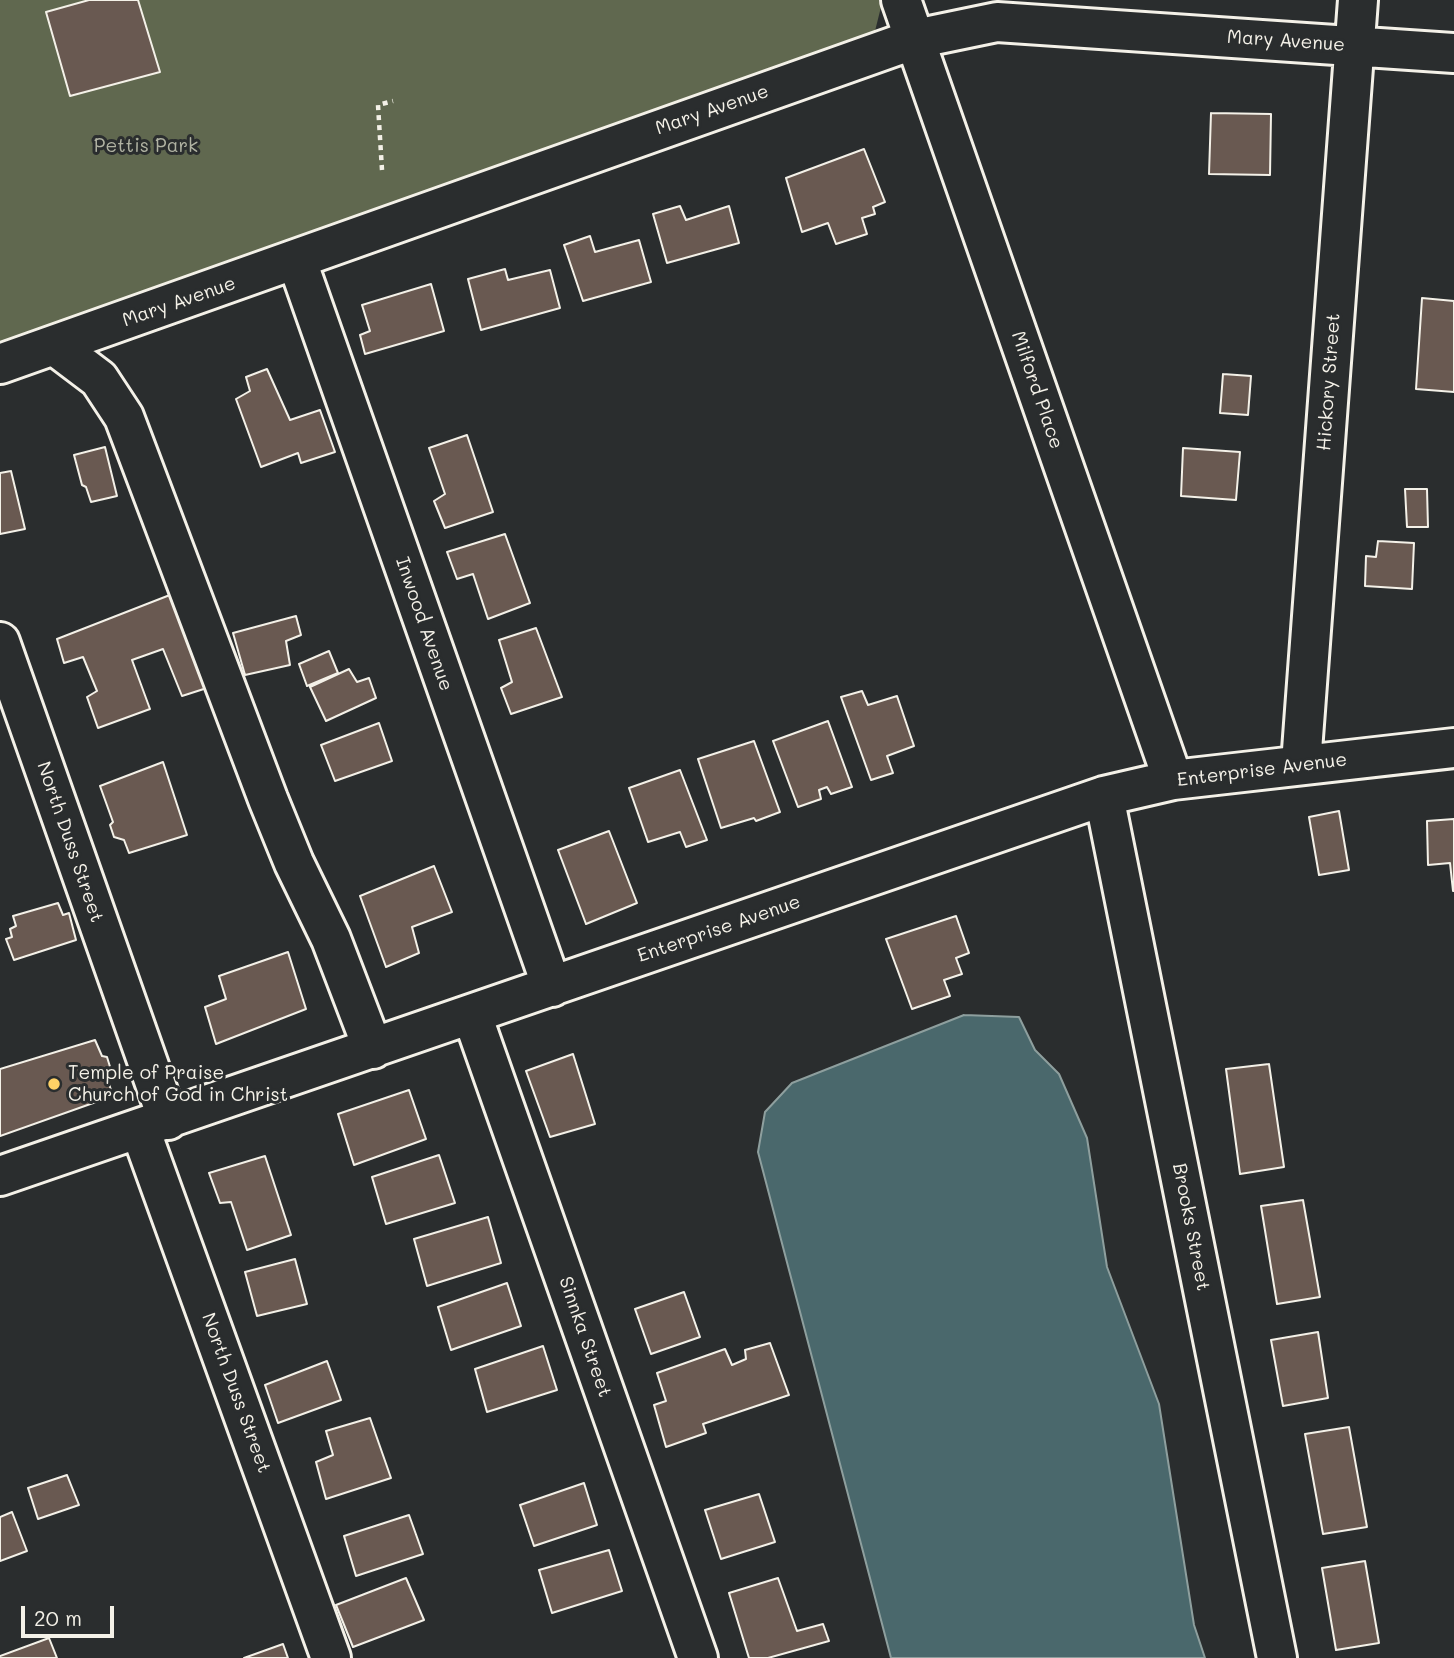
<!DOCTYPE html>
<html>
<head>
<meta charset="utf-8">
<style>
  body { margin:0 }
  #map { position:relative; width:1454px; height:1658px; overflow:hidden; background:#2a2d2e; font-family:Mali,sans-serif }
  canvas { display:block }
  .scale { position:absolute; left:21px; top:1606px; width:93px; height:32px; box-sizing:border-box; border:4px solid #f4f1e8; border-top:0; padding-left:9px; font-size:21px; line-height:24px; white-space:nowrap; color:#f4f1e8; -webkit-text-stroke:5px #2a2d2e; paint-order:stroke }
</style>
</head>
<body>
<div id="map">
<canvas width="1454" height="1658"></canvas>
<div class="scale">20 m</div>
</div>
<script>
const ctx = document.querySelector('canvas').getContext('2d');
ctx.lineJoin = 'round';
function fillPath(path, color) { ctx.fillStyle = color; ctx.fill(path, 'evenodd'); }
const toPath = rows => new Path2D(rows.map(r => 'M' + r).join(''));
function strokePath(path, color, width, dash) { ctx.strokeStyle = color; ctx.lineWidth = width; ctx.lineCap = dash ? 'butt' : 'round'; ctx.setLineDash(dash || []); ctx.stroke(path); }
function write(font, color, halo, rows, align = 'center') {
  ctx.font = font + ' Mali,sans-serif'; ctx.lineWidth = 6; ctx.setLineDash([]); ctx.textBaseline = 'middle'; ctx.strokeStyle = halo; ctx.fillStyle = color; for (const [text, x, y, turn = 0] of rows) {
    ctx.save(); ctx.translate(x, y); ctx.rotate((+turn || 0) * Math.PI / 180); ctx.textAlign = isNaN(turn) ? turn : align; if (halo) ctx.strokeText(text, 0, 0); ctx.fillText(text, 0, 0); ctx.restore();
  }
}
fillPath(toPath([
  [0,0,879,0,881,7,875,31,0,347]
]), '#60684f');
const water = toPath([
  [964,1015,1019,1017,1035,1050,1059,1074,1087,1138,1107,1267,1159,1404,1194,1625,1205,1658,891,1658,758,1152,765,1112,792,1083,964,1015]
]);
fillPath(water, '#4a686c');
strokePath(water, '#8e9f9e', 2);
const building = toPath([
  [89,0,138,0,160,72,70,96,46,12,89,0],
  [1211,113,1271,114,1270,175,1209,174,1211,113],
  [864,149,885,202,873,207,875,214,862,218,867,234,836,244,828,223,802,232,786,178,864,149],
  [680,206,686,220,729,206,739,243,667,263,653,214,680,206],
  [590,236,595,252,639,240,651,282,583,301,564,245,590,236],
  [505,269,508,280,550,270,560,308,481,330,468,279,505,269],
  [431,284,444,331,365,354,360,335,370,331,362,305,431,284],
  [1422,298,1454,301,1454,392,1416,389,1422,298],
  [267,369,290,420,320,410,335,452,301,463,298,453,261,467,236,399,250,391,246,377,267,369],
  [1223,374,1251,376,1248,415,1220,413,1223,374],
  [467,435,493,512,445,528,434,501,445,494,429,448,467,435],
  [105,447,117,496,91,502,86,487,82,485,74,455,105,447],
  [1183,448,1240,452,1236,500,1181,496,1183,448],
  [11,471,25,529,0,534,0,473,11,471],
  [1405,489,1427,489,1428,527,1407,527,1405,489],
  [505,534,530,603,488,619,473,574,457,579,447,552,505,534],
  [1378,541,1414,543,1412,589,1365,586,1366,556,1376,557,1378,541],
  [175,593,210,687,182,696,163,649,132,660,150,709,98,728,87,697,97,691,83,657,64,663,57,639,175,593],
  [296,616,301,635,286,641,290,665,245,675,233,633,296,616],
  [536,628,562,697,511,714,501,688,512,682,499,640,536,628],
  [329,651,338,673,307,686,299,664,329,651],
  [349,669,357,682,369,678,376,698,326,721,310,687,349,669],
  [862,691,868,705,897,696,914,746,887,756,893,773,871,780,841,697,862,691],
  [828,721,852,787,831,794,827,787,819,790,821,799,798,807,773,741,828,721],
  [379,723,392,761,335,781,321,745,379,723],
  [754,741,780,812,756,821,754,818,721,828,698,759,754,741],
  [163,762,187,835,129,853,124,840,114,837,110,825,113,822,100,786,163,762],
  [680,770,707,840,686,847,680,832,648,842,629,788,680,770],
  [1339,811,1349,870,1319,875,1309,817,1339,811],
  [1454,819,1454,891,1453,891,1450,863,1428,865,1427,821,1454,819],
  [609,831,637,903,586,924,558,850,609,831],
  [434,866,452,912,412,927,419,953,386,967,360,896,434,866],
  [58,903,63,915,69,913,76,940,14,960,6,939,12,937,10,929,16,926,13,916,58,903],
  [956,916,969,953,956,958,962,974,944,980,950,996,912,1009,886,939,956,916],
  [288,952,306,1009,216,1044,205,1007,226,999,219,976,288,952],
  [95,1040,102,1056,107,1057,111,1070,107,1078,113,1096,0,1136,0,1069,95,1040],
  [573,1054,595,1124,550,1137,526,1071,573,1054],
  [1269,1064,1284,1167,1240,1174,1226,1069,1269,1064],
  [409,1090,426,1139,354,1165,338,1114,409,1090],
  [439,1155,455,1203,386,1224,372,1177,439,1155],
  [265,1156,291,1235,247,1250,231,1202,220,1203,209,1173,265,1156],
  [1303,1200,1320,1297,1277,1304,1261,1206,1303,1200],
  [488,1217,501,1263,427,1286,414,1239,488,1217],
  [295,1259,307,1304,257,1316,245,1272,295,1259],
  [507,1283,521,1326,451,1350,438,1307,507,1283],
  [684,1292,700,1337,651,1354,635,1309,684,1292],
  [1318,1332,1328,1398,1283,1406,1271,1340,1318,1332],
  [770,1343,789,1395,703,1424,706,1433,666,1447,654,1405,666,1401,657,1373,725,1349,732,1365,746,1359,745,1350,770,1343],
  [543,1346,557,1390,487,1412,475,1369,543,1346],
  [327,1361,341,1400,278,1423,265,1385,327,1361],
  [370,1418,391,1478,326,1499,316,1462,333,1455,326,1431,370,1418],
  [1349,1427,1367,1527,1323,1534,1305,1434,1349,1427],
  [67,1475,79,1505,38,1519,28,1488,67,1475],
  [584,1483,597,1525,534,1546,520,1505,584,1483],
  [759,1494,775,1542,721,1559,705,1510,759,1494],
  [12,1512,27,1551,0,1561,0,1517,12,1512],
  [409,1515,423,1554,356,1576,344,1536,409,1515],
  [609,1550,622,1591,552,1613,539,1570,609,1550],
  [1365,1561,1379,1643,1336,1650,1322,1568,1365,1561],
  [406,1578,424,1620,353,1647,336,1605,406,1578],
  [778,1578,797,1631,823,1624,829,1641,768,1658,749,1658,729,1593,778,1578],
  [49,1638,57,1658,0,1658,0,1656,49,1638],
  [283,1644,288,1658,244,1658,283,1644]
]);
fillPath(building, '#695951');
strokePath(building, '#f4f1e8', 2);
const minor = toPath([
  [901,0,1173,780],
  [297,261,552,987],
  [54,345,99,379,124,417,268,799,294,863,331,939,373,1049],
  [0,364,915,39,997,22,1454,53],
  [0,642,168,1120],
  [1301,764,1358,0],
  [1104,796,1277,1658],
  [472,1015,698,1658],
  [140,1129,331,1658],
  [0,1176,1104,796,1173,780,1454,748]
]);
strokePath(minor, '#f4f1e8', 44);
strokePath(toPath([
  [382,170,378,105,393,101]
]), '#f4f1e8', 4.5, [5, 5]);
strokePath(minor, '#2a2d2e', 38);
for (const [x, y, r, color] of [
  [54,1084,7,"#ffd166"]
]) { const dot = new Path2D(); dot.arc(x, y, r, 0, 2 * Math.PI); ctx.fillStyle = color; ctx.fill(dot); strokePath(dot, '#2a2d2e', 2.5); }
write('19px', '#f4f1e8', '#2a2d2e', [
  ["Mary Avenue",1286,41,4],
  ["Mary Avenue",712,110,-19],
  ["Mary Avenue",179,302,-19],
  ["Hickory Street",1329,382,-86],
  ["Milford Place",1037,390,71],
  ["Inwood Avenue",424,624,71],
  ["Enterprise Avenue",1262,770,-7],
  ["North Duss Street",70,842,71],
  ["Enterprise Avenue",719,929,-19],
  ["Brooks Street",1191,1227,79],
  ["Sinnka Street",585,1337,71],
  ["North Duss Street",236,1393,70]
]);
write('19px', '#b1b3a3', '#2a2d2e', [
  ["Pettis Park",146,146]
]);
write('19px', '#f4f1e8', '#2a2d2e', [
  ["Temple of Praise",68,1073],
  ["Church of God in Christ",68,1095]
], 'left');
</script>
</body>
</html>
